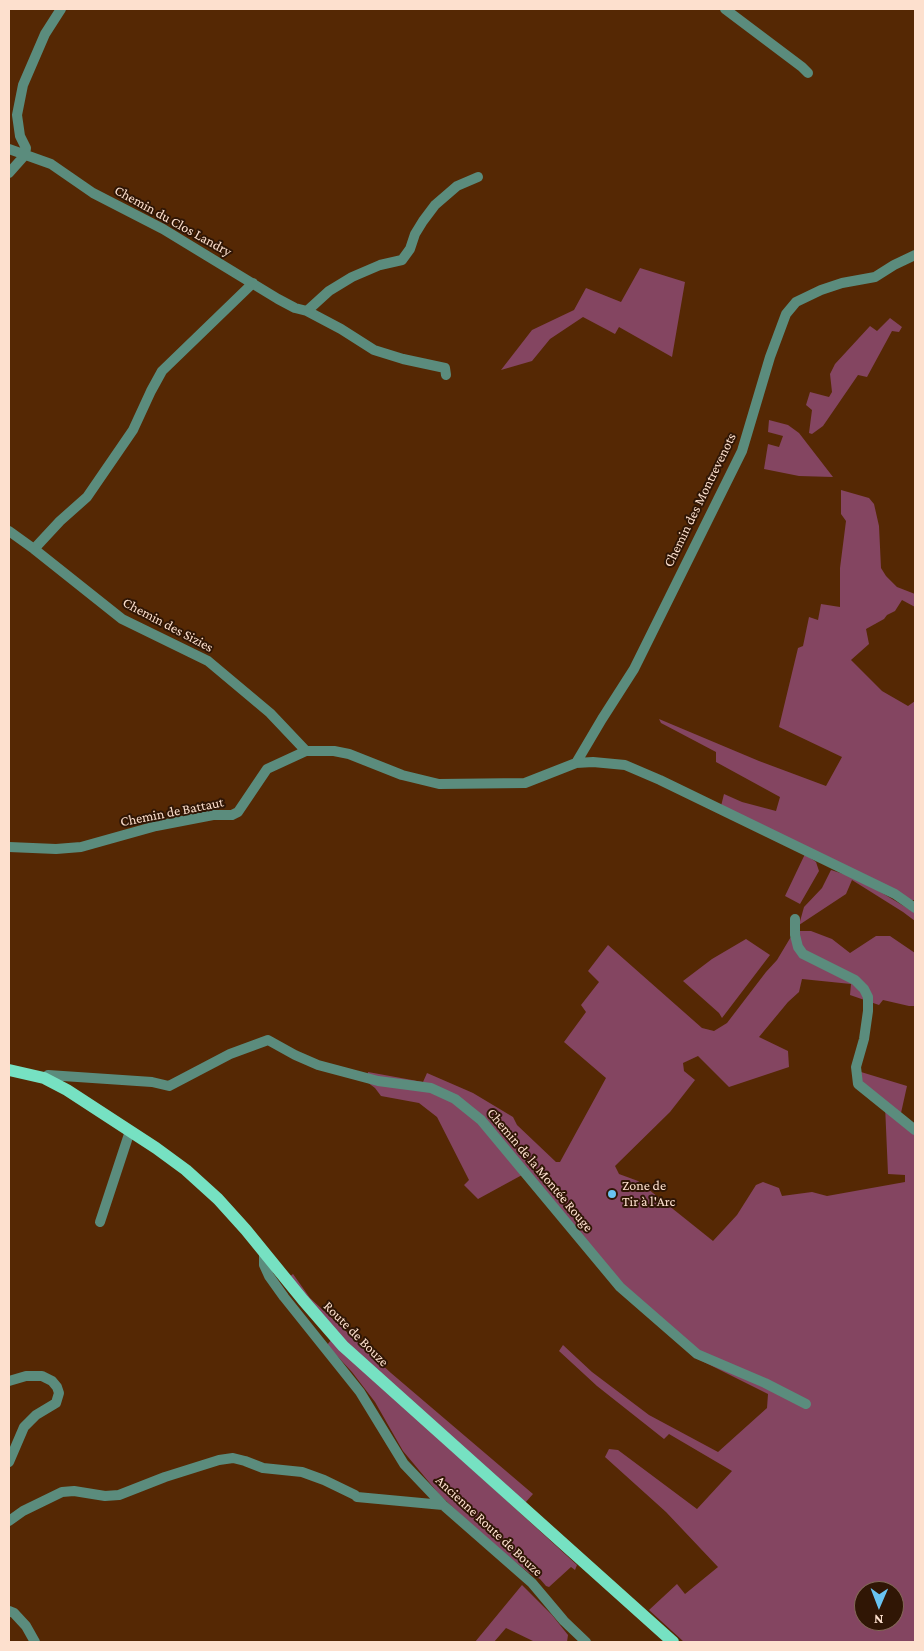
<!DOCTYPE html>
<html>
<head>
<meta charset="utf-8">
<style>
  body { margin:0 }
  #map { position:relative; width:924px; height:1651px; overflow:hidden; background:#552804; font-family:"Crimson Pro",serif }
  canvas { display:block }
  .frame { position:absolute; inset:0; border:10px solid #fde0ce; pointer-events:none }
  .north { position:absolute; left:854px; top:1581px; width:50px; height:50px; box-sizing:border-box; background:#301605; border:1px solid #826755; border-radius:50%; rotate:181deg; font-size:14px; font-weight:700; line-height:20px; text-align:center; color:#fde0ce }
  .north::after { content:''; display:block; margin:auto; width:18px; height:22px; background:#69c3f1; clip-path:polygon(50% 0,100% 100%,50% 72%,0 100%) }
</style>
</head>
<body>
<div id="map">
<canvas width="924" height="1651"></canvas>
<div class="frame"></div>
<div class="north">N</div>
</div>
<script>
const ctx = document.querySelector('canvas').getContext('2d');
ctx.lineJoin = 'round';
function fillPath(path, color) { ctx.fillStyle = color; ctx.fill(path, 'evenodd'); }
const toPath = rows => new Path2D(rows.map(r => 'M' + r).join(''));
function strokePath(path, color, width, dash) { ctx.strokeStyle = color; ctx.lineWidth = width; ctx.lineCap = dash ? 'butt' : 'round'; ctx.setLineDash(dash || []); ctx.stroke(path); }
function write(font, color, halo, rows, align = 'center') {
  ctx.font = font + ' "Crimson Pro",serif'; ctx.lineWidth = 4; ctx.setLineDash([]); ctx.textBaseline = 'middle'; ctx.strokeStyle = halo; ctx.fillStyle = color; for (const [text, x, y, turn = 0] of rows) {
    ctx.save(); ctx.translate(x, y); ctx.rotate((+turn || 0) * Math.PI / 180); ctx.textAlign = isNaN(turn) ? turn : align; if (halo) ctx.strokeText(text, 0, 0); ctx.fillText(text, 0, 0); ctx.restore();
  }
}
fillPath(toPath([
  [640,268,685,282,672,357,619,327,615,334,583,317,550,339,532,361,501,370,532,330,574,310,586,288,621,302],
  [890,318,902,327,899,332,892,331,867,377,858,375,823,426,812,434,809,433,812,410,806,405,810,392,829,397,832,392,830,374,835,364,870,326,877,331],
  [769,420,788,425,799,433,833,477,799,476,764,469,768,444,779,447,783,436,768,432],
  [841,490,869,498,874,504,879,526,881,568,886,576,897,587,915,594,915,607,902,600,895,611,887,615,884,619,866,629,869,644,851,660,882,691,908,706,915,701,915,900,911,900,721,806,724,794,742,802,776,811,780,797,716,762,716,752,661,723,659,719,759,761,826,786,842,757,779,727,798,648,803,646,809,617,818,620,821,604,840,607,840,568,846,521,841,514],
  [805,854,816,862,819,871,800,904,785,896],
  [831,870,859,879,912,911,915,913,915,921,903,912,852,880,846,894,799,925,804,907,822,888],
  [799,931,811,931,832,939,850,953,876,936,890,936,915,953,915,1006,909,1006,883,1000,879,1005,850,995,851,984,802,979,799,992,788,1002,759,1037,788,1051,789,1067,729,1087,698,1056,683,1063,684,1071,695,1080,670,1112,615,1166,619,1174,638,1181,713,1241,737,1215,756,1185,763,1182,779,1188,782,1196,812,1192,827,1196,905,1182,905,1175,888,1174,885,1105,862,1085,861,1072,907,1086,901,1113,915,1125,915,1642,684,1642,649,1610,677,1584,685,1594,718,1567,666,1512,605,1457,609,1449,618,1450,697,1509,732,1471,669,1434,664,1439,597,1386,559,1351,563,1345,592,1372,649,1415,718,1452,767,1408,768,1394,696,1358,617,1289,522,1175,478,1199,464,1185,469,1180,437,1117,419,1103,381,1096,375,1088,367,1082,368,1072,423,1082,427,1073,473,1093,513,1117,517,1125,556,1162,560,1162,606,1078,564,1042,586,1012,581,1005,599,982,588,971,608,945,702,1028,714,1031,727,1023,766,972,777,960,792,935],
  [864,1591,894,1591,894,1621,864,1621],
  [746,939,770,955,722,1018,719,1013,683,981,712,959],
  [293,1274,310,1298,391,1373,533,1494,525,1503,349,1346,289,1277],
  [331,1340,577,1565,575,1570,571,1567,549,1587,546,1586,540,1579,529,1573,485,1538,439,1494,403,1451,375,1402,352,1372,327,1345],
  [522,1585,552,1615,568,1635,567,1642,535,1642,506,1628,494,1642,475,1642]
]), '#844561');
strokePath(toPath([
  [725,9,802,67,808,73],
  [9,149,51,164,93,193,163,229,278,299,295,308,307,311,341,329,374,350,403,359,445,368,446,375],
  [9,173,25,155,26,148,20,136,17,115,23,85,45,34,61,9],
  [307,311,329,291,352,277,380,265,402,260,410,249,415,234,423,221,435,205,457,186,478,177],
  [9,531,34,549,122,619,208,661,270,713,306,751],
  [34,549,60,521,87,497,133,430,151,391,162,371,253,283],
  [576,763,602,719,634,669,742,451,770,357,786,314,796,302,821,290,842,283,875,277,894,265,915,255],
  [9,847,56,849,81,847,156,826,213,815,232,815,238,812,267,769,306,751,334,751,349,754,402,775,439,784,525,783,576,763,593,762,625,765,660,780,895,894,915,908],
  [795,919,795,935,798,947,803,954,855,980,864,989,868,997,868,1011,864,1039,856,1067,858,1084,915,1130],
  [44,1078,48,1075,152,1082,169,1086,230,1054,268,1040,295,1055,318,1065,378,1081,431,1088,455,1099,481,1120,620,1287,697,1354,765,1383,806,1404],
  [100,1222,130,1131],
  [264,1252,264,1265,269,1276,284,1297,360,1392,404,1464,443,1505,532,1583,564,1621,586,1642],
  [9,1381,26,1376,42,1376,52,1381,57,1387,59,1393,56,1403,36,1415,24,1427,9,1462],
  [9,1521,23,1511,62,1492,74,1491,105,1496,119,1495,165,1477,219,1460,233,1458,245,1461,263,1468,302,1472,324,1480,355,1495,357,1497,443,1505],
  [9,1611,14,1613,26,1626,35,1642]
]), '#5b8c7d', 10);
strokePath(toPath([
  [9,1070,44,1078,67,1090,156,1148,186,1170,218,1199,246,1230,303,1300,343,1346,673,1642]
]), '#76e1c2', 12);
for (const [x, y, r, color] of [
  [612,1194,5,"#69c3f1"]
]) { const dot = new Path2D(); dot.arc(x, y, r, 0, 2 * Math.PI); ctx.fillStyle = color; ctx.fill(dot); strokePath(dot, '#301605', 2); }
write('14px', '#fde0ce', '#301605', [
  ["Chemin du Clos Landry",173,221,29],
  ["Chemin des Montrevenots",700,500,-64],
  ["Chemin des Sizies",168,625,28],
  ["Chemin de Battaut",172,812,-11],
  ["Chemin de la Montée Rouge",540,1170,50],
  ["Route de Bouze",356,1334,45],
  ["Ancienne Route de Bouze",489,1526,43]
]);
write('14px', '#fde0ce', '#301605', [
  ["Zone de",622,1186],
  ["Tir à l'Arc",622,1202]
], 'left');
</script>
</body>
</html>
